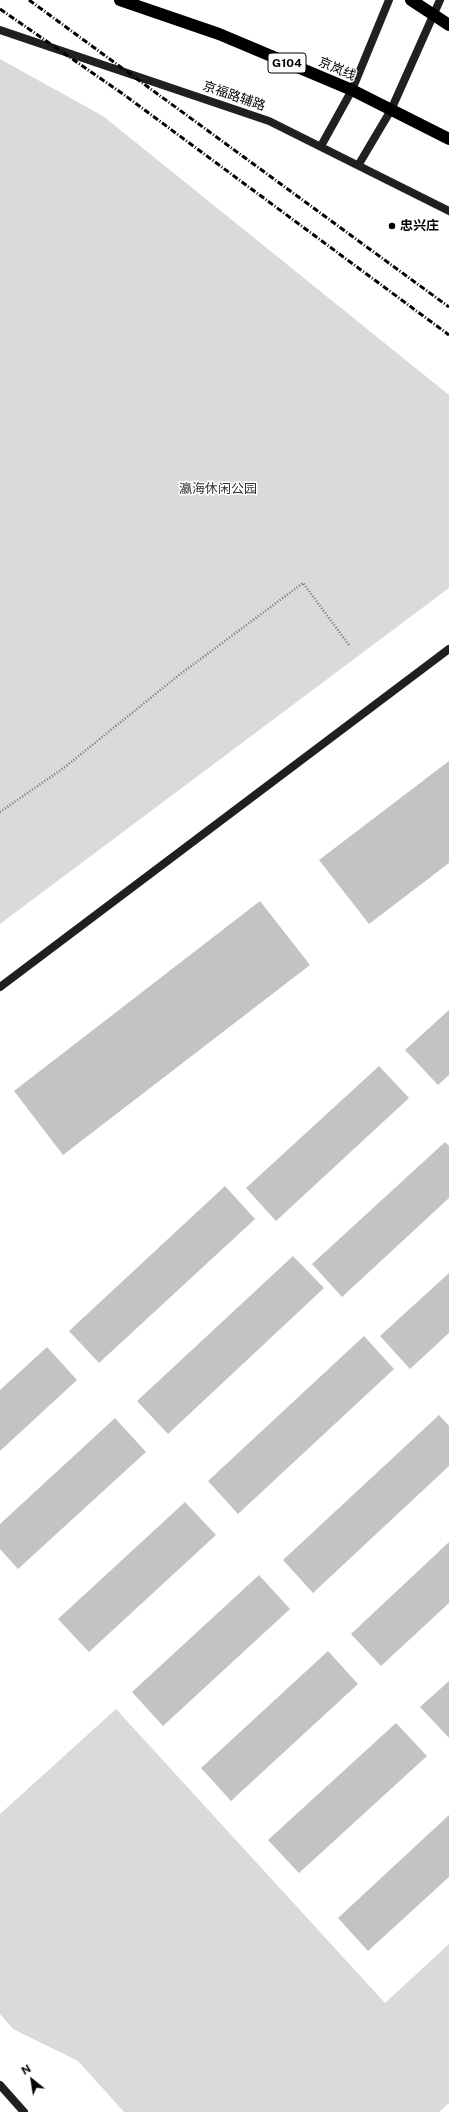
<!DOCTYPE html>
<html>
<head>
<meta charset="utf-8">
<style>
  body { margin:0 }
  #map { position:relative; width:449px; height:2112px; overflow:hidden; background:#fff; font-family:"Public Sans",sans-serif }
  canvas { display:block }
  .north { position:absolute; left:12px; top:2060px; width:40px; height:40px; -webkit-text-stroke:3px #fff; paint-order:stroke; rotate:330deg; font-size:11px; font-weight:700; line-height:16px; text-align:center; color:#000 }
  .north::after { content:''; display:block; margin:auto; width:14px; height:18px; background:#000; clip-path:polygon(50% 0,100% 100%,50% 72%,0 100%) }
</style>
</head>
<body>
<div id="map">
<canvas width="449" height="2112"></canvas>
<div class="north">N</div>
</div>
<script>
const ctx = document.querySelector('canvas').getContext('2d');
ctx.lineJoin = 'round';
function fillPath(path, color) { ctx.fillStyle = color; ctx.fill(path, 'evenodd'); }
const toPath = rows => new Path2D(rows.map(r => 'M' + r).join(''));
function strokePath(path, color, width, dash) { ctx.strokeStyle = color; ctx.lineWidth = width; ctx.lineCap = dash ? 'butt' : 'round'; ctx.setLineDash(dash || []); ctx.stroke(path); }
function write(font, color, halo, rows, align = 'center') {
  ctx.font = font + ' "Public Sans","Noto Sans SC",sans-serif'; ctx.lineWidth = 3; ctx.setLineDash([]); ctx.textBaseline = 'middle'; ctx.strokeStyle = halo; ctx.fillStyle = color; for (const [text, x, y, turn = 0] of rows) {
    ctx.save(); ctx.translate(x, y); ctx.rotate((+turn || 0) * Math.PI / 180); ctx.textAlign = isNaN(turn) ? turn : align; if (halo) ctx.strokeText(text, 0, 0); ctx.fillText(text, 0, 0); ctx.restore();
  }
}
fillPath(toPath([
  [0,59,103,116,449,395,449,588,0,924],
  [116,1709,385,2003,449,1944,449,2103,439,2112,124,2112,78,2061,13,2029,0,2014,0,1814]
]), '#dadada');
fillPath(toPath([
  [449,761,449,863,369,924,319,860],
  [260,901,310,965,63,1155,14,1091],
  [449,1010,449,1075,438,1085,405,1050],
  [379,1066,409,1098,276,1221,246,1188],
  [445,1142,449,1146,449,1198,342,1297,312,1264],
  [225,1186,255,1219,99,1363,69,1331],
  [293,1256,324,1288,168,1434,137,1401],
  [449,1273,449,1333,410,1369,380,1336],
  [364,1336,394,1369,238,1514,208,1481],
  [47,1347,77,1380,0,1451,0,1390],
  [439,1415,449,1426,449,1466,313,1593,283,1560],
  [115,1418,146,1452,18,1569,0,1549,0,1524],
  [185,1502,216,1535,89,1652,58,1619],
  [449,1542,449,1603,381,1666,351,1634],
  [259,1575,290,1609,163,1726,132,1692],
  [328,1651,358,1684,231,1801,201,1768],
  [449,1681,449,1738,420,1707],
  [396,1723,427,1756,299,1873,268,1840],
  [449,1815,449,1877,368,1951,338,1918]
]), '#c3c3c3');
strokePath(toPath([
  [0,812,65,767,179,675,303,583,349,645]
]), '#757575', 2.5, [1, 2]);
strokePath(toPath([
  [0,30,269,121,449,211],
  [321,146,352,90,389,0],
  [359,164,391,110,440,0],
  [0,987,449,649],
  [0,2085,24,2112]
]), '#202020', 8);
strokePath(toPath([
  [120,0,219,34,352,90,449,139],
  [411,0,449,25]
]), '#000', 12);
strokePath(toPath([
  [29,0,449,307],
  [0,9,123,94,449,335]
]), '#000', 3, [6, 2, 1, 2]);
for (const [x, y, r, color] of [
  [392,226,4,"#000"]
]) { const dot = new Path2D(); dot.arc(x, y, r, 0, 2 * Math.PI); ctx.fillStyle = color; ctx.fill(dot); strokePath(dot, '#fff', 1.5); }
for (const [x, y, w] of [
  [287,63,38]
]) { const box = new Path2D(); box.roundRect(x - w / 2, y - 10, w, 20, 3); ctx.fillStyle = '#fff'; ctx.fill(box); strokePath(box, '#000', 1); }
write('bold 12px', '#000', null, [
  ["G104",287,63]
]);
write('13px', '#000', '#fff', [
  ["京岚线",337,69,23],
  ["京福路辅路",234,96,19]
]);
write('bold 13px', '#000', '#fff', [
  ["忠兴庄",400,226]
], 'left');
write('13px', '#313131', '#fff', [
  ["瀛海休闲公园",218,489]
]);
</script>
</body>
</html>
